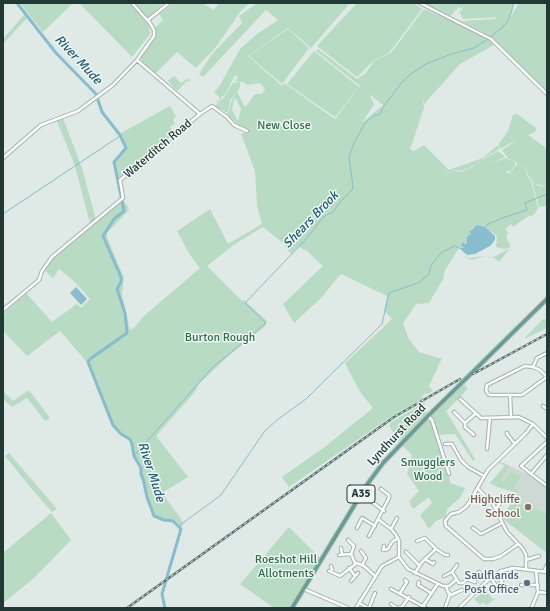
<!DOCTYPE html>
<html>
<head>
<meta charset="utf-8">
<style>
  body { margin:0 }
  #map { position:relative; width:550px; height:611px; overflow:hidden; background:#dfeae6; font-family:Signika,sans-serif }
  canvas { display:block }
  .frame { position:absolute; inset:0; border:4px solid #203934; pointer-events:none }
</style>
</head>
<body>
<div id="map">
<canvas width="550" height="611"></canvas>
<div class="frame"></div>
</div>
<script>
const ctx = document.querySelector('canvas').getContext('2d');
ctx.lineJoin = 'round';
function fillPath(path, color) { ctx.fillStyle = color; ctx.fill(path, 'evenodd'); }
const toPath = rows => new Path2D(rows.map(r => 'M' + r).join(''));
function strokePath(path, color, width, dash) { ctx.strokeStyle = color; ctx.lineWidth = width; ctx.lineCap = dash ? 'butt' : 'round'; ctx.setLineDash(dash || []); ctx.stroke(path); }
function write(font, color, halo, rows, align = 'center') {
  ctx.font = font + ' Signika,sans-serif'; ctx.lineWidth = 3; ctx.setLineDash([]); ctx.textBaseline = 'middle'; ctx.strokeStyle = halo; ctx.fillStyle = color; for (const [text, x, y, turn = 0] of rows) {
    ctx.save(); ctx.translate(x, y); ctx.rotate((+turn || 0) * Math.PI / 180); ctx.textAlign = isNaN(turn) ? turn : align; if (halo) ctx.strokeText(text, 0, 0); ctx.fillText(text, 0, 0); ctx.restore();
  }
}
fillPath(toPath([
  [498,461,528,474,547,487,547,553,502,518,517,493,490,483,505,466]
]), '#cdd9d5');
fillPath(toPath([
  [20,3,73,3,43,32],
  [79,3,130,3,149,26,150,34,132,57],
  [135,3,164,3,148,18],
  [174,3,202,3,214,10,219,3,250,3,240,12,216,47,196,68,177,52,156,73,142,63,141,57,156,35,155,28,163,20,159,14],
  [257,3,350,3,311,48,288,28,248,56,282,86,284,83,335,119,360,86,316,51,318,49,357,79,366,73,374,61,391,53,424,9,462,25,490,40,494,45,460,64,444,82,441,81,444,82,424,104,424,100,423,99,424,107,411,147,409,147,415,153,414,151,424,145,449,170,483,158,498,145,499,149,473,166,461,171,456,170,443,174,455,171,461,172,472,167,486,158,487,161,486,158,498,151,505,157,492,163,506,158,515,162,515,166,510,171,505,172,511,174,510,172,516,166,517,163,520,164,508,158,502,150,520,138,500,149,499,144,508,131,513,115,517,114,536,128,535,132,528,135,545,147,547,153,547,186,535,184,528,175,526,167,523,165,526,168,527,175,531,181,538,208,534,215,527,217,513,227,511,224,505,229,508,233,506,237,511,247,505,249,496,247,497,238,496,235,483,226,477,225,471,229,471,236,468,235,468,237,466,238,467,240,465,248,459,248,445,270,443,279,429,303,416,304,404,322,403,324,409,339,419,352,439,358,442,358,429,386,433,391,427,394,424,393,422,399,392,416,289,487,282,477,326,446,373,408,360,392,345,363,392,319,384,311,387,296,341,274,321,298,294,323,283,304,323,266,307,251,299,247,291,254,283,243,263,227,235,244,207,266,242,301,244,300,267,321,265,326,225,359,199,384,194,393,156,436,188,477,162,493,182,520,183,524,181,529,173,522,153,516,145,496,139,467,133,456,130,442,112,427,86,361,60,331,27,356,3,331,3,314,26,293,52,322,77,304,81,308,90,299,76,283,59,269,53,278,45,271,48,264,60,251,123,200,129,208,128,211,107,233,107,237,124,278,122,294,130,330,135,327,144,316,200,268,190,255,177,231,210,209,228,244,262,224,257,206,255,171,241,134,249,131,237,124,228,114,231,102,237,91,244,106,247,105,255,94,262,94,265,89,260,83,247,85,243,82,235,81,238,77,235,75,225,95,221,97,221,99,214,105,220,98,214,92,219,87,240,49,257,34,278,20,266,10,203,77,199,74,212,54,242,23,239,16],
  [369,94,383,105,362,123,374,104],
  [234,99,236,99,241,109,238,121,232,110],
  [357,3,414,3,422,9,389,53,373,61,357,77,317,46],
  [423,3,444,3,446,5,445,3,466,3,463,7,460,9,459,6,456,11,452,8,455,11,451,16],
  [466,3,513,3,513,9,499,17,463,19,459,11,460,12],
  [519,3,547,3,547,91,535,82,492,37,462,21,494,19,513,10,508,21],
  [25,14,28,17,3,44,3,39],
  [288,29,309,48,282,84,249,56],
  [314,51,359,87,335,117,287,84],
  [174,76,181,83,188,78,191,82,187,81,177,91,168,81],
  [240,82,240,88,230,100,228,113,215,106,225,96,233,83],
  [170,106,176,116,173,120,175,124,170,127,174,134,119,180,115,162,127,148,121,133],
  [63,118,82,168,96,220,90,223,75,166,57,121],
  [532,182,538,186,547,186,547,204,545,206,539,207],
  [510,248,499,262,494,258,484,256,472,260,462,256,470,258,482,256,484,256,490,257,494,257],
  [547,319,547,328,524,339,542,320],
  [464,384,468,389,446,411,475,459,473,461,455,434,436,435,448,465,450,483,465,488,460,498,447,509,446,517,436,521,429,529,420,515,432,503,429,497,413,509,409,501,419,491,407,474,412,455,401,444],
  [29,390,50,418,45,421,27,398,12,407,3,399,3,391,13,401],
  [425,402,424,407,427,413,399,442,390,427,390,423],
  [9,453,57,509,52,512,30,487,5,456],
  [498,461,510,466,501,480,504,481,511,471,521,477,514,488,519,490,517,493,497,487,490,483,505,466,497,462],
  [516,496,521,499,519,502,525,506,534,510,538,509,547,516,547,553,502,518],
  [51,513,71,540,34,578,3,603,3,553],
  [289,527,320,558,289,608,274,608,240,584],
  [486,590,493,599,497,598,486,605,483,602,480,605,474,599]
]), '#b8dbc4');
fillPath(toPath([
  [477,225,485,227,495,236,495,240,490,246,475,254,467,255,459,248,465,248,461,246,463,242,466,245,467,240,466,238,468,237,468,235,471,235,470,231],
  [76,287,87,299,81,305,70,293]
]), '#87bdce');
strokePath(toPath([
  [490,37,502,28,509,19,514,3],
  [3,214,120,136],
  [485,228,488,224,505,217,527,210,525,203,547,194],
  [134,456,212,368,265,324,265,322,245,303,307,238,323,217,333,212,340,202,352,190,353,187,349,157,354,143,365,123,375,115,378,115,382,112,381,110,402,82,412,73,426,64,451,54,474,48,488,39],
  [179,526,221,495,264,432,277,420,306,399,382,324,389,293,418,283,429,274,431,265,442,252,455,246,459,248]
]), '#87bdce', 1);
strokePath(toPath([
  [17,3,56,53,96,94,102,112,120,135,126,148,114,162,124,211,114,219,103,236,121,277,121,282,117,289,125,313,127,333,90,359,88,362,113,425,121,434,130,439,132,444,134,456,141,468,141,474,144,482,147,497,154,516,164,520,173,521,181,529,162,594,165,608]
]), '#87bdce', 3);
const minor = toPath([
  [132,3,147,20],
  [420,3,491,39,547,94],
  [200,114,212,106,227,117,234,125,247,131],
  [3,158,41,125,78,111,113,85,137,60,154,36,154,30,148,20,169,3],
  [3,310,39,280,42,271,52,257,123,198,120,180,200,114,137,60],
  [525,366,533,367,540,370,547,377,522,395,490,395,488,394,486,390,487,385,525,366],
  [533,367,537,358,547,353],
  [510,395,511,417],
  [460,399,481,418,519,417,533,424,547,438],
  [543,406,547,409],
  [454,412,465,423],
  [428,416,432,420,449,474],
  [507,433,507,434,515,444],
  [474,435,465,427,465,423,475,414],
  [547,442,521,466,547,486],
  [445,444,452,444,461,460,468,467,484,476],
  [487,449,490,418],
  [531,474,547,455],
  [478,489,493,504,507,532,523,549,526,555,526,569],
  [372,502,384,511],
  [496,509,504,497],
  [379,520,391,529,396,535,399,541,399,557,408,569,443,586,449,586,456,580],
  [357,528,362,518,375,526],
  [473,528,481,534,502,523],
  [391,529,397,518],
  [369,536,389,498,389,495,381,489],
  [348,540,354,546,351,554,355,563],
  [417,541,425,538,436,549,445,555,448,555],
  [518,544,501,556,493,559,484,559,446,526,445,521,451,514,459,512,467,506,488,470,526,433,533,424],
  [384,546,383,550,388,549,392,542,398,538],
  [341,548,342,554],
  [361,551,366,558,362,565],
  [406,552,419,565],
  [339,555,351,554],
  [425,559,433,564,434,562],
  [526,560,539,556],
  [331,566,332,569,331,571],
  [349,568,355,576],
  [329,571,340,576,357,563,364,566,375,576],
  [452,572,457,565],
  [479,572,488,580],
  [544,572,547,565],
  [415,573,422,562,436,549],
  [510,574,511,568],
  [444,576,452,572,459,583,463,583,467,579,475,582],
  [491,578,496,586,502,582,500,579,501,578],
  [351,581,358,573],
  [419,582,418,585,431,593],
  [521,585,538,585],
  [446,586,448,592,451,595,462,590],
  [391,589,426,608],
  [306,590,348,608],
  [538,592,547,593],
  [400,593,407,582,405,580],
  [359,603,368,608],
  [391,604,397,608,402,607,409,597],
  [423,606,437,585],
  [532,607,538,592,536,571],
  [356,608,382,566,399,557],
  [369,608,375,593],
  [445,608,450,594],
  [459,608,488,580,501,571,514,568,547,572]
]);
const major = toPath([
  [292,608,366,486,383,463,428,416,547,299]
]);
strokePath(minor, '#a2b1ad', 4.5);
strokePath(major, '#bcc4c2', 5.5);
strokePath(minor, '#fff', 2.5);
strokePath(major, '#649e94', 3.5);
const rail = toPath([
  [473,374,547,334],
  [127,608,394,417,460,379]
]);
strokePath(rail, '#5a7570', 2.5);
strokePath(rail, '#eff6f3', 1, [3]);
for (const [x, y, r, color] of [
  [528,507,4,"#8d6e63"],
  [527,583,4,"#5c6f8a"]
]) { const dot = new Path2D(); dot.arc(x, y, r, 0, 2 * Math.PI); ctx.fillStyle = color; ctx.fill(dot); strokePath(dot, '#eff6f3', 1.5); }
for (const [x, y, w] of [
  [361,494,28]
]) { const box = new Path2D(); box.roundRect(x - w / 2, y - 9, w, 18, 3); ctx.fillStyle = '#eff6f3'; ctx.fill(box); strokePath(box, '#203934', 1); }
write('bold 11px', '#203934', null, [
  ["A35",361,494]
]);
write('12px', '#2c6e4b', '#eff6f3', [
  ["New Close",284,126],
  ["Burton Rough",220,338],
  ["Smugglers",428,463],
  ["Wood",428,477],
  ["Roeshot Hill",286,560],
  ["Allotments",286,574]
]);
write('12px', '#203934', '#eff6f3', [
  ["Waterditch Road",158,149,-40],
  ["Lyndhurst Road",397,435,-47]
]);
write('12px', '#785e54', '#eff6f3', [
  ["Highcliffe",520,500],
  ["School",520,514]
], 'right');
write('12px', '#4e5e75', '#eff6f3', [
  ["Saulflands",519,576],
  ["Post Office",519,590]
], 'right');
write('italic 13px', '#1d5d73', '#eff6f3', [
  ["River Mude",78,60,47],
  ["Shears Brook",311,220,-46],
  ["River Mude",151,472,72]
]);
</script>
</body>
</html>
